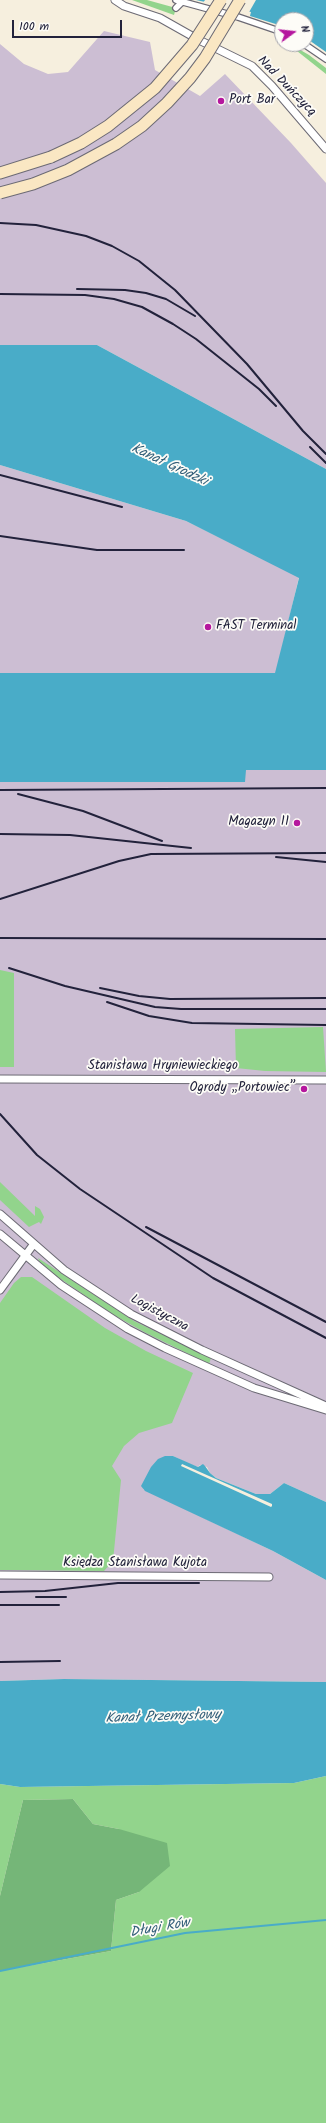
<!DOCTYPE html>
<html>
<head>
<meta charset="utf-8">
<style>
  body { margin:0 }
  #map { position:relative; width:326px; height:2123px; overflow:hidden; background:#f6efde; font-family:Kalam,sans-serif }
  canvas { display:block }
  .north { position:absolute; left:274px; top:12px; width:40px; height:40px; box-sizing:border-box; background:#fdfcf7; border:1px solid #a5a5ac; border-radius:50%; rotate:75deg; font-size:11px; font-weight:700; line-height:16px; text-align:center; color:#22223b }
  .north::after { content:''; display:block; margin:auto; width:14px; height:18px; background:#b5179e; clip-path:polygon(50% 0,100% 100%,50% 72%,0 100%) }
  .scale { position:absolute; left:12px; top:20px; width:110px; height:18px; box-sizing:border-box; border:2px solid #22223b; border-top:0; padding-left:5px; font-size:12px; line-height:14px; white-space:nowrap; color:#22223b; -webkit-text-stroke:3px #fdfcf7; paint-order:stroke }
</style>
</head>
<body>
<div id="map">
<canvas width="326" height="2123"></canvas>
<div class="north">N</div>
<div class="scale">100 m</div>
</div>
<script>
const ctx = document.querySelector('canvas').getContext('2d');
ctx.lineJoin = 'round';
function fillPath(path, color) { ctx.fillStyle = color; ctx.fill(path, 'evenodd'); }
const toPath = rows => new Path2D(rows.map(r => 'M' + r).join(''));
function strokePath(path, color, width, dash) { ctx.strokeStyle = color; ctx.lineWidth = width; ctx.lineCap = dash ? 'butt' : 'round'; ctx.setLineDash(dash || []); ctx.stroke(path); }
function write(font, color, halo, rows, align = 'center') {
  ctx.font = font + ' Kalam,sans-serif'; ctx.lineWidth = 3.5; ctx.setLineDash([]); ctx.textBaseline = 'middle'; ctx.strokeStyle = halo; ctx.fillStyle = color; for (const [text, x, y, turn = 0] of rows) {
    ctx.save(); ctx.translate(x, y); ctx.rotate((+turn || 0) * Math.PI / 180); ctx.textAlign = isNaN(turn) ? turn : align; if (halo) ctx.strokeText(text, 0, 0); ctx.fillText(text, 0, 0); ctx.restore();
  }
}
fillPath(toPath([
  [104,31,150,42,155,70,200,96,225,74,291,143,326,183,326,469,97,345,0,345,0,44,24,64,48,74,68,72],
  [0,465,186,521,299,577,276,673,0,673],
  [245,770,326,770,326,1502,284,1483,270,1494,256,1494,216,1478,210,1473,207,1467,200,1465,198,1467,189,1464,173,1456,143,1489,273,1551,326,1580,326,1682,64,1679,0,1681,0,782,245,782]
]), '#ccbed3');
fillPath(toPath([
  [132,0,147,0,176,8,174,15],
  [284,44,290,44,309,55,326,68,326,74,297,51],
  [0,970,14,973,14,1067,0,1067],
  [323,1027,326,1072,265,1071,236,1068,235,1029],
  [0,1182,35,1216,35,1206,40,1209,44,1217,41,1224,39,1222,29,1227,0,1200],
  [38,1258,134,1321,211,1358,209,1364,146,1333,112,1314,46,1269,40,1263],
  [21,1277,32,1277,105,1328,146,1351,193,1373,172,1423,139,1433,124,1446,112,1466,121,1480,113,1561,104,1571,0,1570,0,1303,14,1283],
  [326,1776,326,2123,0,2123,0,1971,111,1951,116,1900,139,1892,119,1829,93,1824,73,1799,23,1800,0,1896,0,1784,20,1787,294,1783]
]), '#92d48c');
fillPath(toPath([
  [73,1799,93,1824,119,1829,167,1843,170,1866,139,1892,116,1900,111,1951,0,1971,0,1896,23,1800]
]), '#75b678');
fillPath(toPath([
  [196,0,326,0,326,52,306,38,306,20,282,20,282,26,250,16,251,12],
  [0,345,97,345,326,469,326,770,246,770,245,782,0,782,0,673,275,673,299,578,186,521,0,465],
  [165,1456,173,1456,198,1467,203,1464,205,1466,210,1473,216,1478,256,1494,270,1494,284,1483,326,1502,326,1580,273,1551,145,1491,141,1486,151,1467,158,1459],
  [64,1679,326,1682,326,1776,294,1783,20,1787,0,1784,0,1681]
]), '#49acc8');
fillPath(toPath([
  [205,0,256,0,248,14,203,3],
  [182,1464,272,1504,272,1506,271,1507,181,1466]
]), '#f6efde');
strokePath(toPath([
  [0,1971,185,1933,326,1920]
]), '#49acc8', 2);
const pedestrian = toPath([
  [176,0,238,17,282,32],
  [176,8,182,2],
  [304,44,326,59]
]);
const minor = toPath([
  [115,0,124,6,160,18,199,40,252,66,272,86,326,149],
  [0,1079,326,1080],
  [0,1214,64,1270,131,1314,202,1350,326,1406],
  [0,1234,61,1285,128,1329,165,1348,254,1388,326,1410],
  [0,1290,33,1245],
  [0,1575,269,1577]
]);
const secondary = toPath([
  [0,173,51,157]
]);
strokePath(pedestrian, '#6c6a74', 8);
strokePath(minor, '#6c6a74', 9);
strokePath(secondary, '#6c6a74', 13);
strokePath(pedestrian, '#fff', 5.5);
strokePath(minor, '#fff', 7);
strokePath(secondary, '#fae7c3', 11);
strokePath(toPath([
  [0,223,36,225,86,236,112,246,139,261,175,290,247,364,303,431,326,454],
  [77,289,125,290,146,293,166,299,195,316],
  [0,294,85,295,114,299,142,307,173,324,196,339,259,389,276,406],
  [310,447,326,463],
  [0,475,122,507],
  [0,536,97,550,184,550],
  [0,790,326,788],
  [18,794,83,811,162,841],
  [0,834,70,835,191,848],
  [276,857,326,862],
  [0,899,119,861,151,854,326,853],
  [0,938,326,939],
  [9,968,65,986,155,1007,181,1009,326,1009],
  [100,988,139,996,170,999,326,998],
  [107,1002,149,1016,192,1023,326,1025],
  [0,1114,37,1155,80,1189,213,1278,326,1338],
  [146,1227,326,1322],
  [0,1592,45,1591,118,1583,199,1583],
  [36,1597,66,1597],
  [0,1605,59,1605],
  [0,1662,60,1661]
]), '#22223b', 2);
const secondaryBridge = toPath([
  [51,157,81,143,108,126,155,88,192,45,221,0],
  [0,193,33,184,68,170,116,144,142,126,167,103,190,78,205,58,240,0]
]);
strokePath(secondaryBridge, '#6c6a74', 13, []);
strokePath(secondaryBridge, '#fae7c3', 11);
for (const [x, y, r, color] of [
  [221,101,4,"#b5179e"],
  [208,627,4,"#b5179e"],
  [297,823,4,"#b5179e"],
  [304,1089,4,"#b5179e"]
]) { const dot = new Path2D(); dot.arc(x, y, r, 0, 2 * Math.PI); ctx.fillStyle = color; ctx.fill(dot); strokePath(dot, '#fdfcf7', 1.5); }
write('13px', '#22223b', '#fdfcf7', [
  ["Nad Duńczycą",286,87,46],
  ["Stanisława Hryniewieckiego",163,1067],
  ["Logistyczna",159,1314,28],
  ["Księdza Stanisława Kujota",135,1564]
]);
write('13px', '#22223b', '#fdfcf7', [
  ["Port Bar",229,101],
  ["FAST Terminal",216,627],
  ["Magazyn 11",289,823,"right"],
  ["Ogrody „Portowiec”",296,1089,"right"]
], 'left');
write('italic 14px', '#34607a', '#fdfcf7', [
  ["Kanał Grodzki",169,466,25],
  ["Kanał Przemysłowy",163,1718,-2],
  ["Długi Rów",160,1929,-10]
]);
</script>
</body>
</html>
